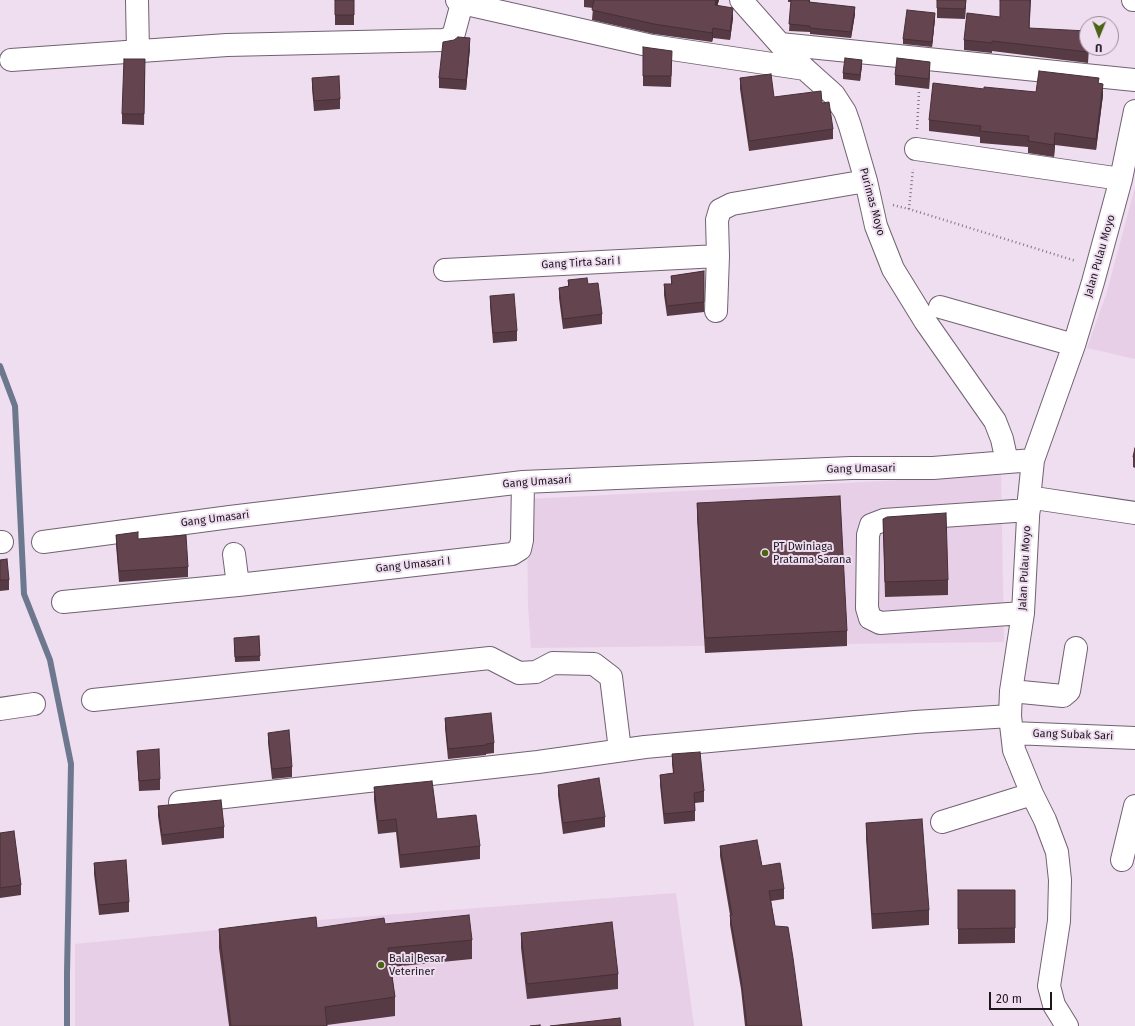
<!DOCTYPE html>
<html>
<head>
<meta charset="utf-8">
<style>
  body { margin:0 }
  #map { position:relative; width:1135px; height:1026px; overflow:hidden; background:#efddf0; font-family:"Fira Sans",sans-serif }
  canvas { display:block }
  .north { position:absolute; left:1079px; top:16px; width:40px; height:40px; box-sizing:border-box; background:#efddf0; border:1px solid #9b8d9c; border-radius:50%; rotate:181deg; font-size:11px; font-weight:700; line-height:16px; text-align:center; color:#1d161d }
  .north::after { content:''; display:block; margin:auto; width:14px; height:18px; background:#4c6514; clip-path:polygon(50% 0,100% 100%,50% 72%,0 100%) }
  .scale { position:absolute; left:989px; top:992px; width:63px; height:18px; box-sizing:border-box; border:2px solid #1d161d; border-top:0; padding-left:5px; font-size:12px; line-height:14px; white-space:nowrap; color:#1d161d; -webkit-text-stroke:3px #efddf0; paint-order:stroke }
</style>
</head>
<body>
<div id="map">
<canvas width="1135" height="1026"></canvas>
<div class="north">U</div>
<div class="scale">20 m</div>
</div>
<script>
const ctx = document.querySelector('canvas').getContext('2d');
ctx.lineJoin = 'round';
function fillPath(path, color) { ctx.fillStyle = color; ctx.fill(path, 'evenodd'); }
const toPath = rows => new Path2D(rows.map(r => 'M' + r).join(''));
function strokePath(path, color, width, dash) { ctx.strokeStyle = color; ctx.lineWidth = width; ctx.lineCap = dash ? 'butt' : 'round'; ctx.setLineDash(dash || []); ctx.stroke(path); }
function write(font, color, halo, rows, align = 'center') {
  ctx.font = font + ' "Fira Sans",sans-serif'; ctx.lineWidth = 4; ctx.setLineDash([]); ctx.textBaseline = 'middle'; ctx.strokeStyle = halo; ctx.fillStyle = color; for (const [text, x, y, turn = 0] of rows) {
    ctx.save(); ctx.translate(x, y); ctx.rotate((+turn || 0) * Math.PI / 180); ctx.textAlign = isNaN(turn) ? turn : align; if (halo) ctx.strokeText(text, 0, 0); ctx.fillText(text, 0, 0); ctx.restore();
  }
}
fillPath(toPath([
  [1135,187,1135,359,1087,348,1107,292],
  [1001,475,1004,642,531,648,528,606,527,499],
  [676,893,694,1026,75,1026,75,944,319,920]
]), '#e7cfe8');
strokePath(toPath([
  [0,366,15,406,24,594,50,660,71,764,67,973,67,1026]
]), '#6d778e', 6);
const minor = toPath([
  [137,0,138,51],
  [457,0,462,3,652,46,805,69],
  [741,0,780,44,805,69,834,95,845,112,850,126,866,181,876,226,893,269,925,321,995,421,1002,439,1007,462],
  [1133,0,1135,0],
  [780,44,1135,80],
  [11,60,227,45,444,40,450,38,454,33,462,3],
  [916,149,1121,179],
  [445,270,718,256,717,220,720,210,732,204,866,181],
  [940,307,1074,345],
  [716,311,718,256],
  [1029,498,1041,499,1135,513],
  [0,542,2,542],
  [43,542,230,517,523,482,851,468,933,468,1033,460],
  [234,554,238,585,512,554,520,549,522,540,523,482],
  [63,602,238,585],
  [1023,613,880,623,870,618,867,608,868,535,871,525,884,520,1029,510],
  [1011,691,1063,696,1069,691,1076,648],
  [93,700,490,658,519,673,536,672,553,663,594,664,611,677,620,750],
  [0,709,34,704],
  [1012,733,1135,738],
  [180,802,538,762,645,747,915,722,1010,716],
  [942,822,1032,794],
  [1122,860,1135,806],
  [1067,1026,1054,1005,1049,986,1059,921,1060,880,1057,852,1045,820,1032,794,1014,750,1010,716,1011,691,1023,613,1029,499,1033,460,1074,345,1093,282,1121,179,1135,111]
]);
strokePath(minor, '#716272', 24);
strokePath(toPath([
  [917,129,919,92],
  [893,205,909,209,1076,261],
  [909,209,913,169]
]), '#857885', 2.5, [1, 3]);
strokePath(minor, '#fff', 22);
fillPath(toPath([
  [335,0,354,0,354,25,335,25],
  [584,0,719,0,717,6,733,18,730,40,713,38,712,42,654,34,592,20,593,8,584,7],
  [788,0,810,0,810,2,855,14,851,38,810,34,810,32,789,31,791,2,788,2],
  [966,0,965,19,937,18,937,8],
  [935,18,932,47,903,44,903,39],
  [1029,28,1087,48,1089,48,1088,63,992,51,992,53,964,50,964,40],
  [643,47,672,62,671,87,643,86],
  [470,48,466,90,439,88,439,78],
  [862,65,860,81,843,79,843,73],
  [145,70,144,125,122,124,122,114],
  [930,72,929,89,895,85,895,75],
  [312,78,340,99,340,109,314,111,312,88],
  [740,78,774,97,822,103,833,129,833,139,749,151,740,89],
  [1099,83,1103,95,1096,150,1055,145,1054,157,1028,153,1028,147,980,143,980,137,929,131,929,120,984,89,1036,92],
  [704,271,704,312,667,316,664,295,664,284,671,284,671,276],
  [568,280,588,284,602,314,602,324,563,329,559,298,559,288,568,286],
  [490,296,517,331,517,341,493,343,490,306],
  [1135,448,1135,468,1133,467,1133,457],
  [697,503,847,631,847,646,705,653,697,518],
  [883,519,948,580,948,595,885,597],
  [116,535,138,539,188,567,188,577,119,582,116,545],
  [0,560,9,580,9,590,0,591],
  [259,636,260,661,235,662,234,643],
  [445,718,494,743,494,753,486,754,486,755,448,759,445,728],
  [268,733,292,767,292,777,272,779,268,743],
  [137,751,160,779,160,790,139,791],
  [672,754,704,791,704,802,695,803,695,821,664,824,660,785,660,775,673,773,672,764],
  [558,785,605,817,605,827,563,834,558,795],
  [374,787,437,819,480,846,480,859,400,868,396,832,378,834,374,800],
  [158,806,224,827,224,838,162,845,158,816],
  [866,823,929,910,929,925,872,929,866,838],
  [0,833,21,885,21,895,0,898],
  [720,846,762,866,784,889,784,899,771,901,775,926,802,1026,745,1026,741,989,730,925,730,915,720,856],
  [94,863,129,902,129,912,99,915,94,874],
  [958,890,1015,928,1015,943,958,944],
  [385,924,472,940,472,959,391,967,395,997,395,1016,327,1025,327,1026,229,1026,219,948,219,929,317,928],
  [521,933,618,974,618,989,527,999,521,948]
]), '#563a44');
fillPath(toPath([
  [716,0,719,0,715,15,715,5],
  [966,0,965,19,965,9],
  [1030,0,1031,0,1029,38,1029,28],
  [855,7,855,14,851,38,851,32],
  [733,8,733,18,730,40,730,31],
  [935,13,935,18,932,47,932,42],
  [713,28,713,38,712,42,712,33],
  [470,38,470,48,466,90,466,80],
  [862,60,862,65,860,81,860,75],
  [930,62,930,72,929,89,929,79],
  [1103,84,1103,95,1096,150,1096,139],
  [1055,133,1055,145,1054,157,1054,145]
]), '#463037');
const building = toPath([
  [335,0,354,0,354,15,335,15,335,0],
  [594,0,716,0,715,5,733,8,730,31,713,28,712,33,654,24,592,10,594,0],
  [791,0,809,0,809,2,855,7,851,32,810,28,810,26,789,24,791,0],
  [937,0,966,0,965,9,937,8,937,0],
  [1000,0,1030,0,1029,28,1087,31,1087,48,1088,48,1088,52,992,41,992,43,964,40,967,13,1000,17,1000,0],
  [907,10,935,13,932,42,903,39,907,10],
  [458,37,470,38,466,80,439,78,443,42,454,40,458,37],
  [643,47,672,51,671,76,643,76,643,47],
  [845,58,862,60,860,75,843,73,845,58],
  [897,58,930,62,929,79,895,75,897,58],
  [124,59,145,59,144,114,122,114,124,59],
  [1039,71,1099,78,1098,83,1103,84,1096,139,1055,133,1054,145,1028,141,1029,136,980,131,981,126,929,120,933,83,984,89,984,87,1036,92,1039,71],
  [771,74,774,97,821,91,822,103,829,102,833,129,749,141,740,78,771,74],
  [339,76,340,99,314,101,312,78,339,76],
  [704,271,704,302,667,306,664,284,672,284,671,276,704,271],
  [587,278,588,284,598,283,602,314,563,319,559,288,569,286,568,280,587,278],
  [514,294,517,331,493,333,490,296,514,294],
  [1135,448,1135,458,1133,457,1135,448],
  [840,496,847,631,705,638,697,503,840,496],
  [946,513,948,580,885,582,883,519,887,517,946,513],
  [138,532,138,539,186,535,188,567,119,571,116,535,138,532],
  [7,559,9,580,0,580,0,560,7,559],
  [259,636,260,656,235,657,234,638,259,636],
  [491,713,494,743,486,744,486,745,448,749,445,718,491,713],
  [289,730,292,767,272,769,268,733,289,730],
  [159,749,160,779,139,781,137,751,159,749],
  [700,752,704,791,694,793,695,811,664,814,660,775,674,773,672,754,700,752],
  [599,778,605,817,563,823,558,785,599,778],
  [432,781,437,819,476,815,480,846,400,855,396,819,378,821,374,787,432,781],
  [221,800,224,827,162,835,158,806,221,800],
  [922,819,929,910,872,914,866,823,922,819],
  [14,831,21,885,0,888,0,833,14,831],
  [757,840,762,866,780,863,784,889,769,891,775,926,788,927,793,958,802,1026,747,1026,741,978,730,915,732,915,720,846,757,840],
  [126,860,129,902,99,905,94,863,126,860],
  [958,890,1015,890,1015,928,958,929,958,890],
  [469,915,472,940,388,948,395,997,325,1007,327,1026,231,1026,219,929,316,917,317,928,384,918,385,924,469,915],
  [612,922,618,974,527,984,521,933,612,922],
  [620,1018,621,1026,550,1026,620,1018],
  [540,1025,540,1026,530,1026,540,1025]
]);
fillPath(building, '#64444f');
strokePath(building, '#463037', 1);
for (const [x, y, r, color] of [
  [765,553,4,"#4c6514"],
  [381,965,4,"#4c6514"]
]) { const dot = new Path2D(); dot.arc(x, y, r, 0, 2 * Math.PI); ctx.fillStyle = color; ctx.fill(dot); strokePath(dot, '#efddf0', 1.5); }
write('11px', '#1d161d', '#efddf0', [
  ["Purimas Moyo",872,202,75],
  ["Jalan Pulau Moyo",1100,256,-74],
  ["Gang Tirta Sari I",581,263,-3],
  ["Gang Umasari",861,469,-1],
  ["Gang Umasari",537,482,-4],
  ["Gang Umasari",215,519,-7],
  ["Gang Umasari I",413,565,-6],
  ["Jalan Pulau Moyo",1025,568,-87],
  ["Gang Subak Sari",1073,735,2]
]);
write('11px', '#1d161d', '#efddf0', [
  ["PT Dwiniaga",773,547],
  ["Pratama Sarana",773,560],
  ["Balai Besar",389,959],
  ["Veteriner",389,972]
], 'left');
</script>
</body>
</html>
